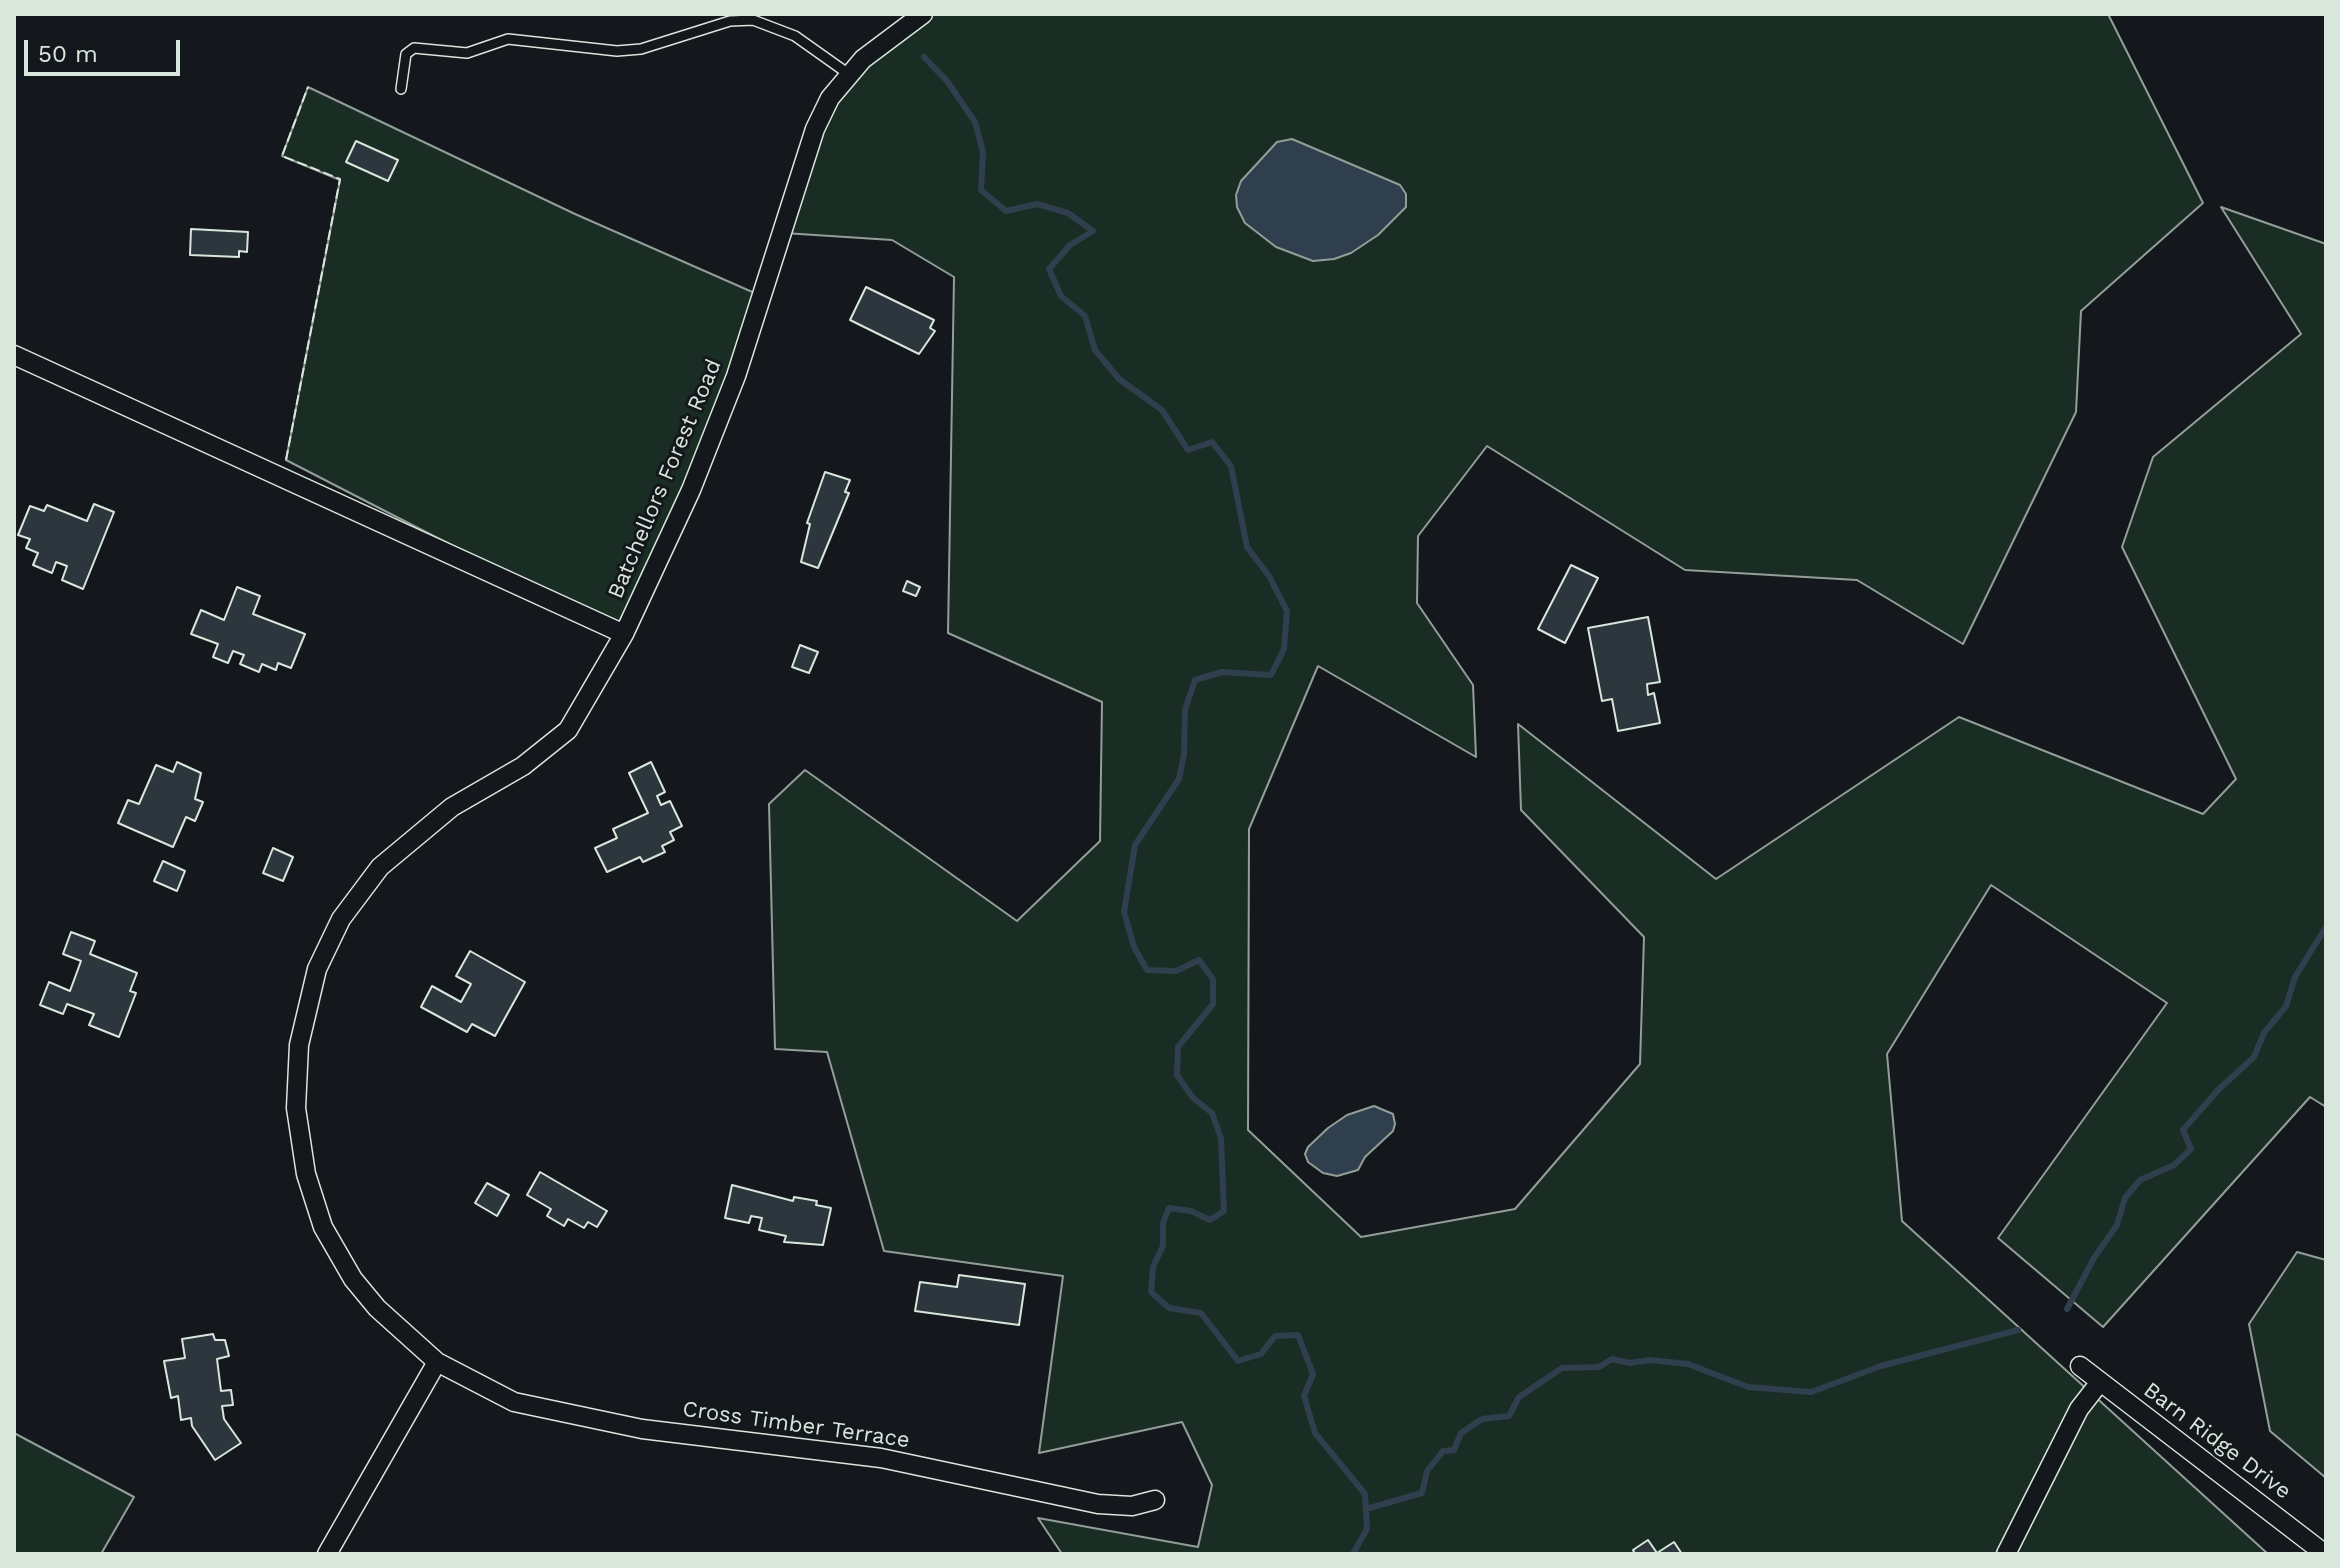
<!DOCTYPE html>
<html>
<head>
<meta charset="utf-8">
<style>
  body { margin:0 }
  #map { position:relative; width:2340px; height:1568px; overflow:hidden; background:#14181c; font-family:"Work Sans",sans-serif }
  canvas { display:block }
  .frame { position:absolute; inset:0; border:16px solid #d8e6dc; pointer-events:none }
  .scale { position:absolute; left:24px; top:40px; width:156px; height:36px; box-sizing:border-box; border:4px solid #d8e6dc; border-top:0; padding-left:10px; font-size:24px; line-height:28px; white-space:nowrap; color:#d8e6dc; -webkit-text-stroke:6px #14181c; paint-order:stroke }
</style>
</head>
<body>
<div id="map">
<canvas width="2340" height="1568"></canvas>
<div class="frame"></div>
<div class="scale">50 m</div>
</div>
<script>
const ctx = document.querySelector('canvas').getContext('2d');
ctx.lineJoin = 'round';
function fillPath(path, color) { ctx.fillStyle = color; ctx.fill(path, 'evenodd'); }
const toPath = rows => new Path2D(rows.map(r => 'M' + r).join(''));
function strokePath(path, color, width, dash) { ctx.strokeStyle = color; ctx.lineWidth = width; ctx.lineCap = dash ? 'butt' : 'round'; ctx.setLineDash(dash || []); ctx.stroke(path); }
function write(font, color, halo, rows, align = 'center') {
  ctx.font = font + ' "Work Sans",sans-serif'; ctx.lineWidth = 6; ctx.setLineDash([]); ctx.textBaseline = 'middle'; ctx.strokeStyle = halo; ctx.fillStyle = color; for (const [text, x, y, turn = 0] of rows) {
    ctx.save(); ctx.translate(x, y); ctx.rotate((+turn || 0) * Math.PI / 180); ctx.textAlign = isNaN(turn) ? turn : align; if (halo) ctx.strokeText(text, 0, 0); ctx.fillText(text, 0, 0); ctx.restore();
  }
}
const green = toPath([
  [923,14,2108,14,2203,203,2081,311,2076,412,1963,644,1857,580,1685,570,1487,446,1418,536,1417,603,1473,685,1476,757,1318,666,1249,829,1248,1130,1361,1237,1515,1209,1640,1064,1644,937,1521,810,1518,724,1716,879,1959,717,2203,814,2236,779,2122,547,2153,457,2301,334,2221,207,2326,244,2326,1107,2310,1097,2103,1327,1998,1238,2167,1003,1991,885,1887,1054,1902,1221,2268,1554,1062,1554,1038,1518,1198,1547,1212,1485,1182,1422,1039,1453,1063,1276,884,1251,827,1052,775,1049,769,804,805,770,1017,921,1100,841,1102,702,948,633,954,277,892,240,784,233,830,98,923,14],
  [308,87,575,214,766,298,624,634,286,460,340,180,282,156,308,87],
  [2297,1252,2326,1260,2326,1478,2270,1431,2249,1324,2297,1252],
  [14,1433,134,1497,101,1554,14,1554,14,1433]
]);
fillPath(green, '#1a2d24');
strokePath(green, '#939e99', 2);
const water = toPath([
  [1292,139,1400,185,1406,194,1406,207,1378,235,1351,253,1334,259,1313,261,1276,247,1245,223,1237,207,1236,195,1241,181,1277,142,1292,139],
  [1374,1106,1393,1114,1395,1124,1393,1131,1365,1157,1358,1170,1337,1176,1323,1173,1308,1162,1305,1154,1308,1147,1328,1128,1347,1115,1374,1106]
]);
fillPath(water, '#2f3f4d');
strokePath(water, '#939e99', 2);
strokePath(toPath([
  [924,57,947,81,975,122,983,152,981,190,1006,211,1037,204,1068,213,1093,231,1070,245,1049,269,1061,296,1085,316,1095,350,1119,379,1162,410,1188,450,1212,442,1231,466,1247,547,1269,576,1287,611,1284,649,1271,675,1222,672,1195,680,1185,710,1184,754,1179,779,1135,845,1124,912,1134,947,1147,970,1176,971,1199,960,1213,979,1213,1004,1178,1047,1177,1075,1193,1098,1212,1113,1221,1138,1224,1211,1210,1220,1191,1211,1169,1208,1163,1223,1163,1246,1153,1267,1151,1292,1169,1308,1201,1313,1238,1361,1261,1354,1275,1336,1298,1335,1313,1374,1304,1396,1315,1433,1365,1494,1367,1529,1353,1554],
  [2067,1309,2094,1258,2117,1225,2125,1198,2140,1180,2174,1165,2191,1149,2183,1130,2218,1090,2254,1057,2264,1033,2286,1006,2295,977,2326,927],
  [1366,1509,1422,1493,1427,1471,1443,1451,1454,1450,1461,1433,1482,1419,1509,1416,1519,1397,1562,1368,1599,1367,1612,1359,1630,1363,1649,1360,1688,1364,1748,1387,1811,1392,1881,1366,2018,1330]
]), '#2f3f4d', 6);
const building = toPath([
  [356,141,398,160,388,181,346,162,356,141],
  [191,229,248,232,247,252,239,251,239,257,190,255,191,229],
  [866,287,934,320,930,328,935,331,919,354,850,320,866,287],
  [825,472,850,480,845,492,849,493,818,568,801,562,810,524,807,523,825,472],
  [94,504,114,512,83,589,62,580,67,566,56,562,52,573,33,565,38,553,26,548,30,539,18,535,30,506,44,511,47,505,87,521,94,504],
  [1571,565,1598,578,1565,643,1538,629,1571,565],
  [907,581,920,587,916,596,903,591,907,581],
  [237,587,260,596,253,614,305,634,291,668,278,663,276,670,262,664,259,672,240,664,244,655,233,651,228,663,213,657,218,644,191,634,201,610,224,620,237,587],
  [1648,617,1660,682,1647,684,1648,695,1654,693,1660,723,1618,731,1612,699,1602,701,1588,628,1648,617],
  [800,645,818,652,809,673,792,667,800,645],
  [177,762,201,773,195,799,203,802,195,821,186,817,173,847,118,823,128,800,139,804,156,765,173,772,177,762],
  [651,762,665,792,657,796,661,805,670,801,682,826,670,832,674,840,662,846,665,852,643,862,640,857,607,872,595,848,617,838,613,829,648,813,629,773,651,762],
  [273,848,293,857,283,881,263,873,273,848],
  [163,861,185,871,177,891,154,881,163,861],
  [71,932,95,941,90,954,137,973,130,991,136,993,119,1037,89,1025,94,1014,67,1004,63,1014,40,1005,49,982,70,991,81,961,63,954,71,932],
  [470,951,525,982,495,1036,472,1024,467,1032,421,1007,432,986,461,1002,471,984,456,976,470,951],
  [540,1172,607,1211,597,1227,588,1222,584,1228,568,1219,564,1226,547,1216,551,1209,527,1195,540,1172],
  [487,1183,509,1195,497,1216,475,1203,487,1183],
  [732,1185,793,1201,794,1197,817,1201,816,1205,831,1208,823,1245,784,1242,786,1236,759,1230,762,1218,751,1216,749,1223,725,1218,732,1185],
  [959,1275,1025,1284,1019,1325,915,1311,920,1282,957,1287,959,1275],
  [213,1334,215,1340,225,1340,229,1356,217,1359,221,1391,231,1390,233,1405,222,1406,224,1419,241,1443,215,1460,192,1426,191,1418,181,1420,178,1396,171,1398,164,1361,185,1358,182,1339,213,1334],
  [1648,1540,1657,1553,1674,1542,1682,1554,1635,1554,1633,1550,1648,1540]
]);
fillPath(building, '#2c363c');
strokePath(building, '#d8e6dc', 2);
const lane = toPath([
  [401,89,406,54,414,48,467,53,508,39,617,51,641,49,730,21,753,20,795,36,850,75]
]);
const street = toPath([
  [923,14,863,59,830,98,815,129,736,376,691,490,624,634,568,730,523,766,452,807,380,867,341,919,317,969,299,1045,296,1108,306,1174,323,1227,353,1279,377,1308,437,1362,514,1402,642,1429,881,1458,1098,1504,1132,1506,1155,1500],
  [14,355,624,634],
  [2080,1366,2325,1554],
  [327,1554,437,1362],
  [2006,1554,2079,1409,2100,1382]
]);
strokePath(lane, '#d8e6dc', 12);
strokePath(street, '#d8e6dc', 21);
strokePath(lane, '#14181c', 9);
strokePath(street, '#14181c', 18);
strokePath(toPath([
  [286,460,340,179,282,156,308,87]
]), '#d8e6dc', 2, [10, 4]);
write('22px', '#d8e6dc', '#14181c', [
  ["Batchellors Forest Road",665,479,-67],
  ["Cross Timber Terrace",796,1425,8],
  ["Barn Ridge Drive",2217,1441,37]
]);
</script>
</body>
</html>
